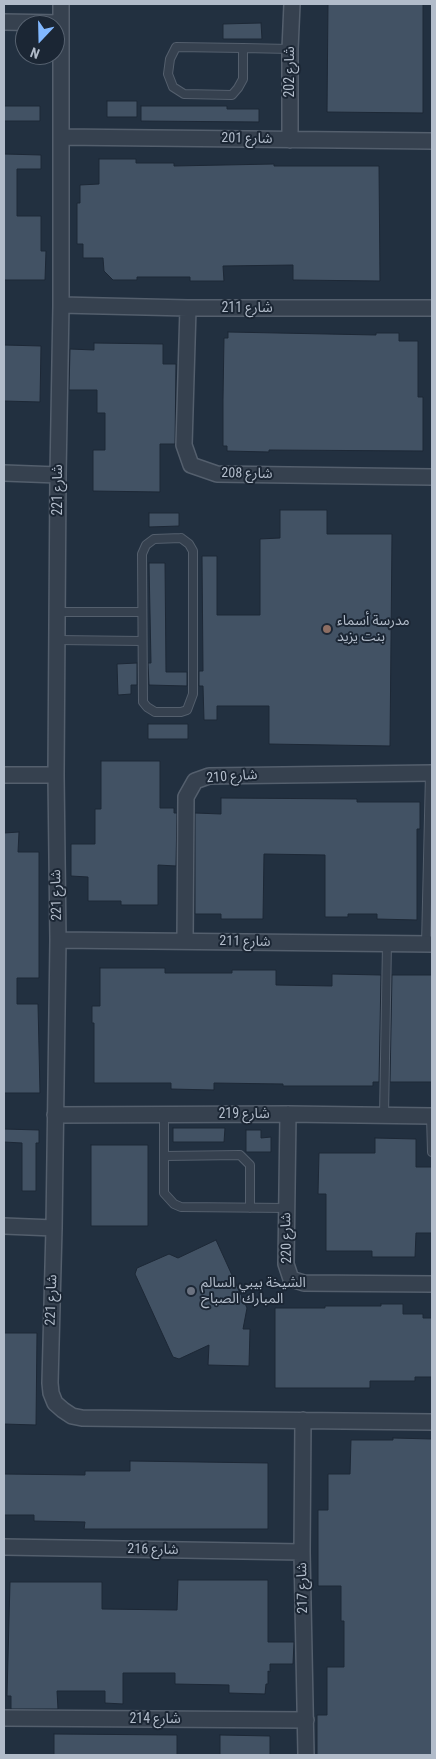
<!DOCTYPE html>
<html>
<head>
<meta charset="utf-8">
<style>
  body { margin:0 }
  #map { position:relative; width:436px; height:1759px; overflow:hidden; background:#223040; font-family:"Roboto Condensed",sans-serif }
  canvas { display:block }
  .frame { position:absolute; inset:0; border:5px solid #b2bcca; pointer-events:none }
  .north { position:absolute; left:15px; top:15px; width:50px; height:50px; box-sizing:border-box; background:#1b2634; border:1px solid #576270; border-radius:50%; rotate:201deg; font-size:14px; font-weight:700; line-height:20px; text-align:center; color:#b2bcca }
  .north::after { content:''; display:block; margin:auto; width:18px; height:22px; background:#82b8ff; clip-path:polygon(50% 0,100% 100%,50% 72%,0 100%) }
</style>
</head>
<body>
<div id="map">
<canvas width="436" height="1759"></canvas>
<div class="frame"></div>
<div class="north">N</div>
</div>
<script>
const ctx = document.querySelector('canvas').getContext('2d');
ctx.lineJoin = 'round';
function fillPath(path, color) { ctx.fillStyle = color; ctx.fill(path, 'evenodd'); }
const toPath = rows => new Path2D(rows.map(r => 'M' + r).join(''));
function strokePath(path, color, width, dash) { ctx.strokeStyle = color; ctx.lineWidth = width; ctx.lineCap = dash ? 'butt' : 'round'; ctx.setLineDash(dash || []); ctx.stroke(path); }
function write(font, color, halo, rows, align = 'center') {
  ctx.font = font + ' "Roboto Condensed","Noto Sans Arabic",sans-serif'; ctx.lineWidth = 4; ctx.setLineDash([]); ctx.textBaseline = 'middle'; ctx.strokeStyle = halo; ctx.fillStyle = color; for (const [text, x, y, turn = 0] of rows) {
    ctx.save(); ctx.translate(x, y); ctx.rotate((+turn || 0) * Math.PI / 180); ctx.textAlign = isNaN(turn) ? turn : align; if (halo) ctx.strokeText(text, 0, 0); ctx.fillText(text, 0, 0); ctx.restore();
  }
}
const building = toPath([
  [328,4,423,4,423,113,327,112,328,4],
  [261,23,262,39,223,39,223,24,261,23],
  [107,101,137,101,137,117,107,117,107,101],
  [4,106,40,106,40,121,4,121,4,106],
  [141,106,227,106,227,109,259,109,259,122,141,121,141,106],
  [4,154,41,155,41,169,17,169,17,216,41,216,41,251,46,251,45,280,4,280,4,154],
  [99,159,136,159,136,163,174,163,174,166,274,164,274,166,379,166,380,281,293,280,293,265,223,266,224,281,190,281,190,277,137,277,137,280,113,280,104,271,103,258,83,258,83,244,77,244,77,203,80,203,80,185,99,184,99,159],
  [228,332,376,335,376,333,399,333,399,341,418,341,418,397,423,397,423,451,269,450,269,452,227,451,227,446,223,446,223,399,224,338,228,338,228,332],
  [94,343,163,344,163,364,176,364,175,444,160,444,160,492,93,491,93,450,105,450,105,413,97,413,97,390,69,390,70,349,94,350,94,343],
  [4,345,41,346,40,402,4,401,4,345],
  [280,510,327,510,327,534,392,534,390,746,269,744,269,706,217,706,217,720,204,720,203,686,199,686,199,671,203,671,202,556,217,556,217,615,260,615,260,539,280,538,280,510],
  [149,513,179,513,179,526,149,527,149,513],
  [149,563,165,563,166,672,187,672,187,686,149,685,148,663,151,663,149,563],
  [137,663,137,685,131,685,131,694,118,695,117,664,137,663],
  [148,724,188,724,188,739,148,739,148,724],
  [101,761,160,761,160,808,174,808,174,813,177,813,176,866,158,865,158,905,121,905,121,901,88,901,88,877,71,876,71,844,95,844,95,809,101,809,101,761],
  [221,798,357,799,357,802,420,802,420,829,417,829,417,920,377,919,377,914,348,914,348,917,325,917,325,855,264,854,263,919,221,919,221,914,195,914,195,813,221,814,221,798],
  [19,832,18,852,39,852,39,978,17,978,17,1004,38,1004,40,1093,4,1093,4,833,19,832],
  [100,968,165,968,165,973,232,973,232,970,276,970,276,985,332,986,332,974,381,975,379,1082,373,1082,373,1086,283,1086,283,1084,214,1083,214,1090,171,1089,171,1083,94,1083,94,1023,92,1023,92,1006,100,1006,100,968],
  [392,975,432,975,432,1082,390,1082,392,975],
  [173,1128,225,1128,224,1142,173,1142,173,1128],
  [4,1129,39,1130,39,1143,36,1143,36,1191,22,1191,22,1143,4,1142,4,1129],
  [246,1130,261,1130,261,1138,271,1137,271,1152,246,1152,246,1130],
  [375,1138,416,1139,416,1167,432,1167,432,1233,416,1233,415,1257,372,1257,372,1251,326,1251,326,1194,318,1194,319,1153,375,1153,375,1138],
  [91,1145,148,1145,148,1226,91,1226,91,1145],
  [216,1240,247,1308,243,1329,250,1329,249,1366,208,1365,209,1345,179,1359,173,1357,135,1274,137,1268,169,1254,178,1258,216,1240],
  [381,1304,403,1304,403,1314,423,1314,423,1318,432,1318,432,1377,415,1377,415,1381,370,1381,370,1388,275,1388,275,1308,325,1308,325,1306,381,1306,381,1304],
  [4,1333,37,1333,36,1425,4,1424,4,1333],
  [393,1438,432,1439,432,1755,317,1755,317,1715,327,1715,327,1667,344,1667,344,1621,341,1621,341,1586,318,1586,318,1510,328,1510,328,1474,350,1474,351,1440,393,1440,393,1438],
  [130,1461,268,1463,268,1529,84,1529,85,1522,34,1521,34,1515,4,1515,4,1474,85,1475,85,1471,130,1471,130,1461],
  [178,1580,268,1580,268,1642,294,1642,293,1664,270,1664,270,1672,268,1671,268,1684,266,1684,265,1694,229,1693,229,1685,175,1684,175,1673,123,1673,123,1704,105,1703,105,1691,57,1691,58,1709,11,1709,11,1696,7,1696,10,1582,102,1582,102,1609,177,1610,178,1580],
  [54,1734,177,1735,177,1755,54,1755,54,1734],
  [220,1735,270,1736,270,1755,220,1755,220,1735]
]);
fillPath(building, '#425264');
strokePath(building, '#1d2836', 1);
const service = toPath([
  [243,48,243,79,238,88,232,95,184,94,173,87,168,74,170,59,176,47,243,48,290,49],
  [181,538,189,544,193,551,193,694,187,710,181,712,155,712,147,707,143,702,142,554,146,545,154,539,181,538],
  [58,612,142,612],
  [57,640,142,641],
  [426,944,430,773],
  [164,1114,164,1193,174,1204,181,1207,287,1208],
  [384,1116,387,943],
  [431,1116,432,1152],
  [164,1156,240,1155,250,1165,250,1208]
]);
const minor = toPath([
  [61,4,61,305,58,475,56,775,58,940,54,1228,50,1383,51,1393,55,1403,63,1410,72,1416,82,1418,432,1422],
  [4,22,61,23],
  [61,137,432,141],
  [290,140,290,49,292,4],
  [61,305,188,308,432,308],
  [188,308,184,445,191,465,217,474,432,477],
  [4,473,58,475],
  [4,775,56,775],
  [58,940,432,944],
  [185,941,186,797,195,781,209,776,432,773],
  [288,1114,286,1264,291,1279,304,1283,432,1284],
  [55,1115,288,1114,432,1116],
  [4,1226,54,1228],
  [303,1420,302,1552,306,1755],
  [4,1547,302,1552],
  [4,1718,306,1720]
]);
strokePath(service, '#545f6d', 10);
strokePath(minor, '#545f6d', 18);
strokePath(service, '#36414f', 8);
strokePath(minor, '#36414f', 15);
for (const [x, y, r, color] of [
  [327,629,5,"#8d6e63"],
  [191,1291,5,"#6b7280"]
]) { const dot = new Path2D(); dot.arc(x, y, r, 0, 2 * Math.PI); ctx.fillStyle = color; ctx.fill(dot); strokePath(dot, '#1b2634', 2); }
write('14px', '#b2bcca', '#1b2634', [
  ["شارع 202",290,72,-90],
  ["شارع 201",247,139,1],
  ["شارع 211",247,308],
  ["شارع 208",247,474,1],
  ["شارع 221",58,490,-90],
  ["شارع 210",232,777,-4],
  ["شارع 221",57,895,-91],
  ["شارع 211",245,942,1],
  ["شارع 219",244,1114],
  ["شارع 220",287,1238,-91],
  ["شارع 221",52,1300,-88],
  ["شارع 216",153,1550,1],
  ["شارع 217",303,1588,-91],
  ["شارع 214",155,1719]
]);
write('14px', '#b2bcca', '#1b2634', [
  ["مدرسة أسماء",337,621],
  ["بنت يزيد",337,637],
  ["الشيخة بيبي السالم",201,1283],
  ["المبارك الصباح",201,1299]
], 'left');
</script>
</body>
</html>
